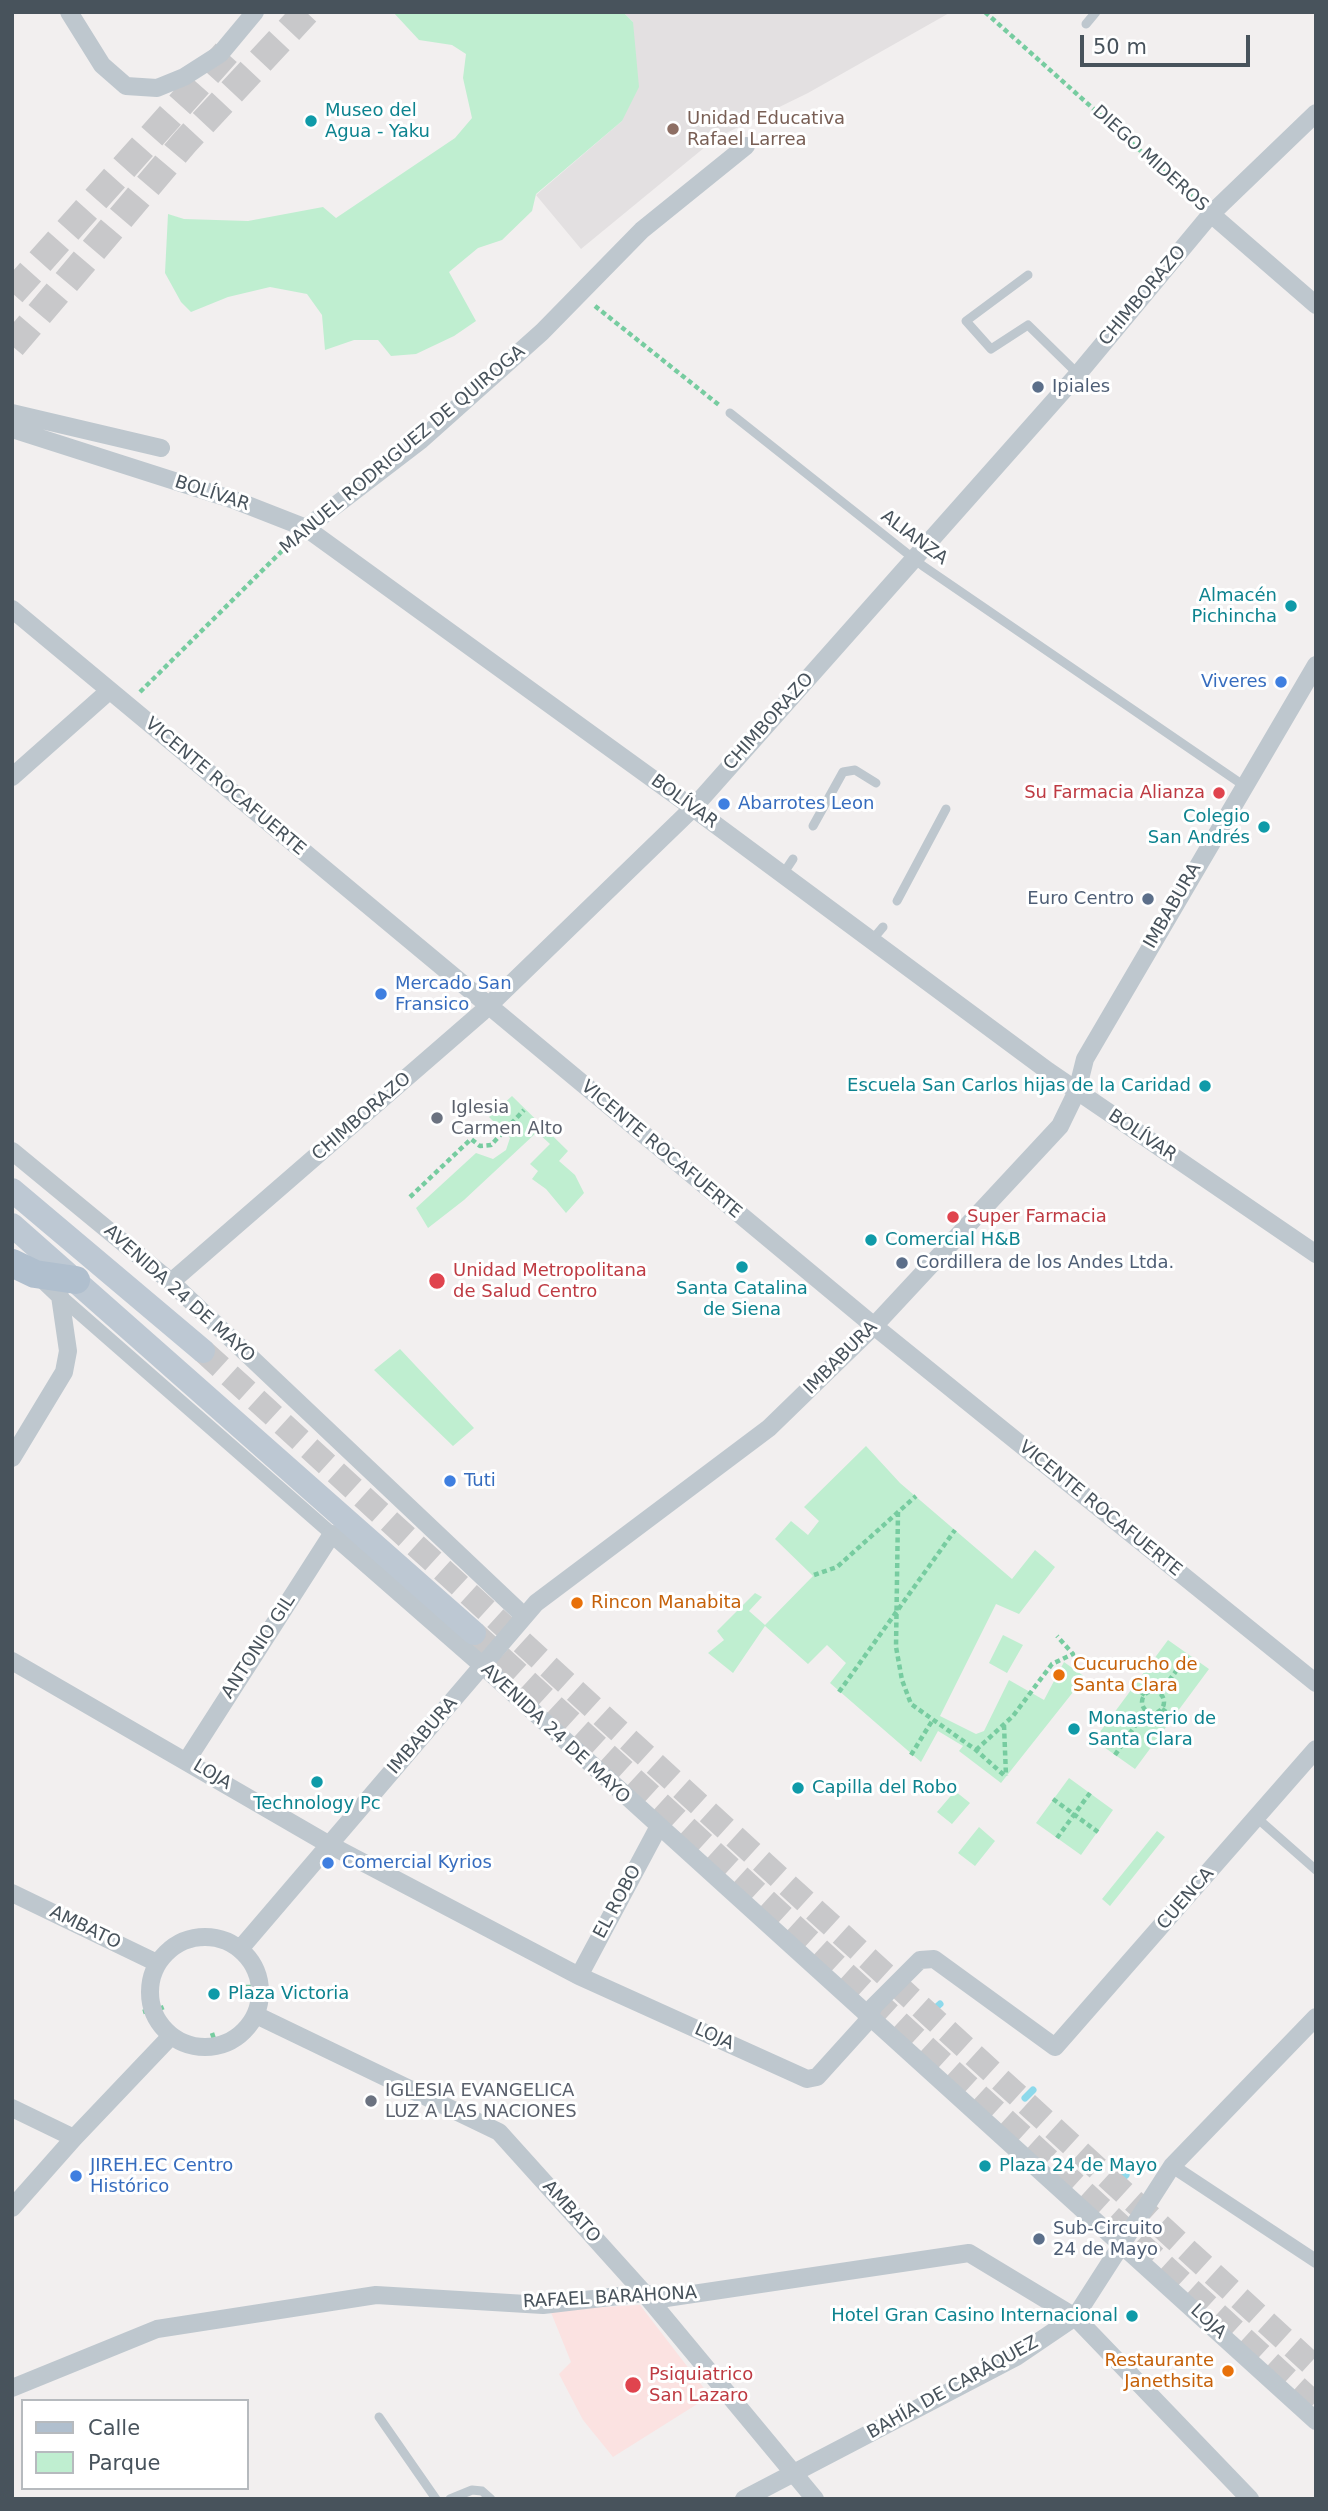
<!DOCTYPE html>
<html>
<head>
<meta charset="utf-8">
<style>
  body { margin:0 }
  #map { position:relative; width:1328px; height:2511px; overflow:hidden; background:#f2efef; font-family:"DejaVu Sans",sans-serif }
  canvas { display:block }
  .frame { position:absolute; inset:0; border:14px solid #48535c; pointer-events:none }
  .legend { position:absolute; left:21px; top:2399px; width:228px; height:91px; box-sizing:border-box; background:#fff; border:2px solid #b6babe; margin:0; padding:9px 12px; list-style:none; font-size:21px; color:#48535c }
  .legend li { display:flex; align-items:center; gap:14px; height:35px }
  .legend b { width:35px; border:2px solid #b6babe }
  .scale { position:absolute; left:1080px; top:35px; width:170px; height:32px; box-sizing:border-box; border:4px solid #48535c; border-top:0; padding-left:9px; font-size:21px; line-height:24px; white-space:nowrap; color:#48535c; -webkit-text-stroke:5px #fff; paint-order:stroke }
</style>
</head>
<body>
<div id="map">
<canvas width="1328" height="2511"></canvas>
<div class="frame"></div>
<ul class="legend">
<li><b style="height:9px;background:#b0bfce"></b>Calle</li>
<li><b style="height:19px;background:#bfeed0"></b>Parque</li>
</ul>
<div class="scale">50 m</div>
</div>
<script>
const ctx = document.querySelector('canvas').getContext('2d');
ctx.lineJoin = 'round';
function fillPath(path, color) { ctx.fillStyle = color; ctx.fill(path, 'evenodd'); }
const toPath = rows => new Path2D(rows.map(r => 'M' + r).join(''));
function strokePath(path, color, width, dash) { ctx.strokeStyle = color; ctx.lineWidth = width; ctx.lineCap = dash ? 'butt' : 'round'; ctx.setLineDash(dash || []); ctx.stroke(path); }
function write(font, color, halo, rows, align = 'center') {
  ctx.font = font + ' "DejaVu Sans",sans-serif'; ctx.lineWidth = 6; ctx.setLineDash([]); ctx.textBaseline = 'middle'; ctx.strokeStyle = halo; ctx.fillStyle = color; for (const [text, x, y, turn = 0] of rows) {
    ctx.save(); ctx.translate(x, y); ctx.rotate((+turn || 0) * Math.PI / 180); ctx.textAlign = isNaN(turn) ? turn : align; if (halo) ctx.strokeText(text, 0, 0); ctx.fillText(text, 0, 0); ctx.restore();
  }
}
fillPath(toPath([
  [623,12,951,12,808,93,716,138,581,249,536,195,622,121,633,22]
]), '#e3e0e1');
fillPath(toPath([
  [640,2305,710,2396,613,2457,583,2420,559,2374,571,2362,550,2310]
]), '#fbe2e1');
fillPath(toPath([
  [393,12,623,12,633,22,639,87,622,121,536,194,532,211,502,240,478,248,449,272,476,321,454,336,416,354,391,356,378,340,354,340,325,350,322,315,307,294,270,287,228,297,191,312,181,302,165,273,168,214,184,219,248,221,323,207,336,218,455,138,472,118,463,78,466,54,452,45,419,40],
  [512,1096,568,1151,559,1161,575,1175,584,1193,566,1213,546,1189,532,1179,538,1171,530,1164,550,1144,537,1132,464,1200,428,1228,416,1208,476,1153,493,1159,506,1150,510,1138,489,1117],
  [400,1349,474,1428,453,1446,374,1370],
  [866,1446,900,1483,1012,1579,1035,1550,1055,1567,1019,1614,996,1604,940,1716,976,1734,984,1731,1009,1680,1044,1700,1064,1662,1085,1677,1001,1783,959,1751,963,1746,938,1731,921,1762,830,1683,846,1663,827,1645,808,1664,765,1626,733,1673,708,1653,724,1640,717,1631,755,1593,762,1597,749,1611,765,1625,813,1576,775,1539,791,1521,808,1535,819,1521,804,1507],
  [1003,1635,1023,1645,1007,1673,989,1663],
  [1168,1640,1209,1669,1135,1769,1094,1740],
  [1069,1778,1113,1810,1081,1855,1036,1823],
  [955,1791,970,1803,952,1824,937,1812],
  [979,1827,995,1841,975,1866,958,1853],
  [1157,1831,1165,1837,1110,1906,1102,1899]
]), '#bfeed0');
strokePath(toPath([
  [931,2012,940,2004],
  [1025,2098,1033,2090],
  [1118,2182,1126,2175]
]), '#8dd9eb', 7);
strokePath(toPath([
  [203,1351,1316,2368],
  [474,1633,1316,2405]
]), '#c8c8ca', 24, [24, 12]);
strokePath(toPath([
  [12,293,235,43],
  [12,346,185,142,306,12]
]), '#c8c8ca', 28, [28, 14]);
strokePath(toPath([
  [985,12,1199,203],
  [595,306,719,405],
  [140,692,290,543],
  [410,1197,471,1139,480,1146,491,1145,524,1110],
  [898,1512,896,1647,902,1680,911,1704,976,1750,1006,1777],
  [814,1575,837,1567,916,1496],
  [1134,1687,1145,1695],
  '1142 1702a11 11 0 1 1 22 0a11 11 0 1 1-22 0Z',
  [839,1692,955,1530],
  [1159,1694,1188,1655],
  [1162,1709,1173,1717],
  [1004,1725,1006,1776],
  [976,1750,1013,1716,1052,1664,1073,1654,1057,1636],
  [911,1755,932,1721],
  [1115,1755,1146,1710],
  [1053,1799,1098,1832],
  [1057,1838,1090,1793],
  [262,1985,269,1984],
  [246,1987,252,1987],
  [159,2009,164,2007],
  [143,2012,146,2011],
  [212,2033,214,2039]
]), '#77cca0', 4.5, [5, 3.5]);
strokePath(toPath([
  [1086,24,1096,12],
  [1028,275,966,321,991,349,1028,325,1078,374],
  [730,413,923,566,1243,785],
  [813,826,843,772,855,770,876,783],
  [783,874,793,859],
  [897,901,946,809],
  [872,940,883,927],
  [1257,1818,1316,1870],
  [379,2417,436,2499],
  [450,2499,472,2490,482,2491,491,2499]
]), '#bec7ce', 9);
strokePath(toPath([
  [60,1296,332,1534],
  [1172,2166,1316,2261]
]), '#bec7ce', 14);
strokePath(toPath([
  [69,12,102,65,126,86,157,88,184,77,220,54,255,12],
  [1211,214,1316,305],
  [12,413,161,448],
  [12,429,237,501,306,528,693,808,1048,1071,1316,1254],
  [306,528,421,440,542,332,642,230,746,146],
  [12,609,874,1326,1316,1683],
  [12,777,109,691],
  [12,1151,171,1282,524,1616],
  [171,1282,481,1013,693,808,1078,374,1211,214,1316,113],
  [12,1458,64,1372,68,1351,60,1296,39,1276],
  [12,1661,328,1844,579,1976,807,2079,817,2077,865,2024,874,2006,920,1960,934,1959,1055,2047,1316,1749],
  [187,1760,332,1534,483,1666,1316,2421],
  [12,1893,157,1963],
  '150 1992a55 55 0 1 1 110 0a55 55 0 1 1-110 0Z',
  [240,1949,536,1603,769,1428,874,1326,1060,1126,1077,1091,1085,1059,1316,665],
  [579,1976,658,1828],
  [256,2015,499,2132,644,2293,815,2499],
  [12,2108,74,2138],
  [12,2208,74,2138,171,2036],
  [12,2388,157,2329,376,2295,543,2305,644,2293,666,2298,969,2253,1075,2317,1250,2499],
  [744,2499,1016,2357,1075,2317,1172,2166,1316,2017]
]), '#bec7ce', 18);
strokePath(toPath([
  [12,1190,203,1351],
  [12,1225,474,1633]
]), '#bdc8d3', 24);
strokePath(toPath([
  [12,1263,35,1274,76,1280]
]), '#b0bfce', 28);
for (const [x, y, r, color] of [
  [311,121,7,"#0f9aa8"],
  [673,129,7,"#8d6e63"],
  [1038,387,7,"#5c6f8a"],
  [1291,606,7,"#0f9aa8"],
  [1281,682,7,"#3f7fe0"],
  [1219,793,7,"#e0444e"],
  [724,804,7,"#3f7fe0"],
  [1264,827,7,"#0f9aa8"],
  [1148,899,7,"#5c6f8a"],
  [381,994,7,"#3f7fe0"],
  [1205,1086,7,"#0f9aa8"],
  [437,1118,7,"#6b7280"],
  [953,1217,7,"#e0444e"],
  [871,1240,7,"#0f9aa8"],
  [902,1263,7,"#5c6f8a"],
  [742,1267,7,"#0f9aa8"],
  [437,1281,9,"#e0444e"],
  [450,1481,7,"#3f7fe0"],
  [577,1603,7,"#e8710a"],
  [1059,1675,7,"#e8710a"],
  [1074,1729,7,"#0f9aa8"],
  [317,1782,7,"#0f9aa8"],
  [798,1788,7,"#0f9aa8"],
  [328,1863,7,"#3f7fe0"],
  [214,1994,7,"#0f9aa8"],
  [371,2101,7,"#6b7280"],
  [985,2166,7,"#0f9aa8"],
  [76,2176,7,"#3f7fe0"],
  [1039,2239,7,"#5c6f8a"],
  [1132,2316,7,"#0f9aa8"],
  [1228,2371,7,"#e8710a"],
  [633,2385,9,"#e0444e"]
]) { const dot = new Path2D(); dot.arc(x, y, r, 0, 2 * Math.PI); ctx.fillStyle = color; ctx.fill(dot); strokePath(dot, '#fff', 2.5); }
write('18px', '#0d838f', '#fff', [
  ["Museo del",325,111],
  ["Agua - Yaku",325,132],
  ["Almacén",1277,596,"right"],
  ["Pichincha",1277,617,"right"],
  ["Colegio",1250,817,"right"],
  ["San Andrés",1250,838,"right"],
  ["Escuela San Carlos hijas de la Caridad",1191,1086,"right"],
  ["Comercial H&B",885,1240],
  ["Santa Catalina",742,1289,"center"],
  ["de Siena",742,1310,"center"],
  ["Monasterio de",1088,1719],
  ["Santa Clara",1088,1740],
  ["Capilla del Robo",812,1788],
  ["Technology Pc",317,1804,"center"],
  ["Plaza Victoria",228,1994],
  ["Plaza 24 de Mayo",999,2166],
  ["Hotel Gran Casino Internacional",1118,2316,"right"]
], 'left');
write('18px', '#785e54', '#fff', [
  ["Unidad Educativa",687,119],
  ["Rafael Larrea",687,140]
], 'left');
write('18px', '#48535c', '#fff', [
  ["DIEGO MIDEROS",1150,159,42],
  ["CHIMBORAZO",1143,296,-50],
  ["MANUEL RODRIGUEZ DE QUIROGA",403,450,-40],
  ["BOLÍVAR",212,494,18],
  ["ALIANZA",914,538,37],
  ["CHIMBORAZO",769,722,-48],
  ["VICENTE ROCAFUERTE",225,787,40],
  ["BOLÍVAR",684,802,36],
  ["IMBABURA",1173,906,-60],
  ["CHIMBORAZO",362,1117,-41],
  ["BOLÍVAR",1142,1136,34],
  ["VICENTE ROCAFUERTE",661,1150,40],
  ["AVENIDA 24 DE MAYO",179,1294,42],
  ["IMBABURA",841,1358,-45],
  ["VICENTE ROCAFUERTE",1100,1509,39],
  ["ANTONIO GIL",259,1647,-57],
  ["AVENIDA 24 DE MAYO",555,1734,43],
  ["IMBABURA",423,1736,-49],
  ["LOJA",212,1775,31],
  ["CUENCA",1186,1899,-49],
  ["EL ROBO",618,1902,-62],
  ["AMBATO",85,1928,26],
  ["LOJA",714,2037,24],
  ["AMBATO",571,2212,48],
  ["RAFAEL BARAHONA",610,2298,-3],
  ["LOJA",1208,2322,43],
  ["BAHÍA DE CARÁQUEZ",953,2388,-29]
]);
write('18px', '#4e5e75', '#fff', [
  ["Ipiales",1052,387],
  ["Euro Centro",1134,899,"right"],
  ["Cordillera de los Andes Ltda.",916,1263],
  ["Sub-Circuito",1053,2229],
  ["24 de Mayo",1053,2250]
], 'left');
write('18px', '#366cbe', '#fff', [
  ["Viveres",1267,682,"right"],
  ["Abarrotes Leon",738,804],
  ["Mercado San",395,984],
  ["Fransico",395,1005],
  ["Tuti",464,1481],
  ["Comercial Kyrios",342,1863],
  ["JIREH.EC Centro",90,2166],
  ["Histórico",90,2187]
], 'left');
write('18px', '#be3a42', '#fff', [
  ["Su Farmacia Alianza",1205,793,"right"],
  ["Super Farmacia",967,1217],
  ["Unidad Metropolitana",453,1271],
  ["de Salud Centro",453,1292],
  ["Psiquiatrico",649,2375],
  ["San Lazaro",649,2396]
], 'left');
write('18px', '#5b616d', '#fff', [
  ["Iglesia",451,1108],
  ["Carmen Alto",451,1129],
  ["IGLESIA EVANGELICA",385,2091],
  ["LUZ A LAS NACIONES",385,2112]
], 'left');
write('18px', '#c56008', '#fff', [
  ["Rincon Manabita",591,1603],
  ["Cucurucho de",1073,1665],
  ["Santa Clara",1073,1686],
  ["Restaurante",1214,2361,"right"],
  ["Janethsita",1214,2382,"right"]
], 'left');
</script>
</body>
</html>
